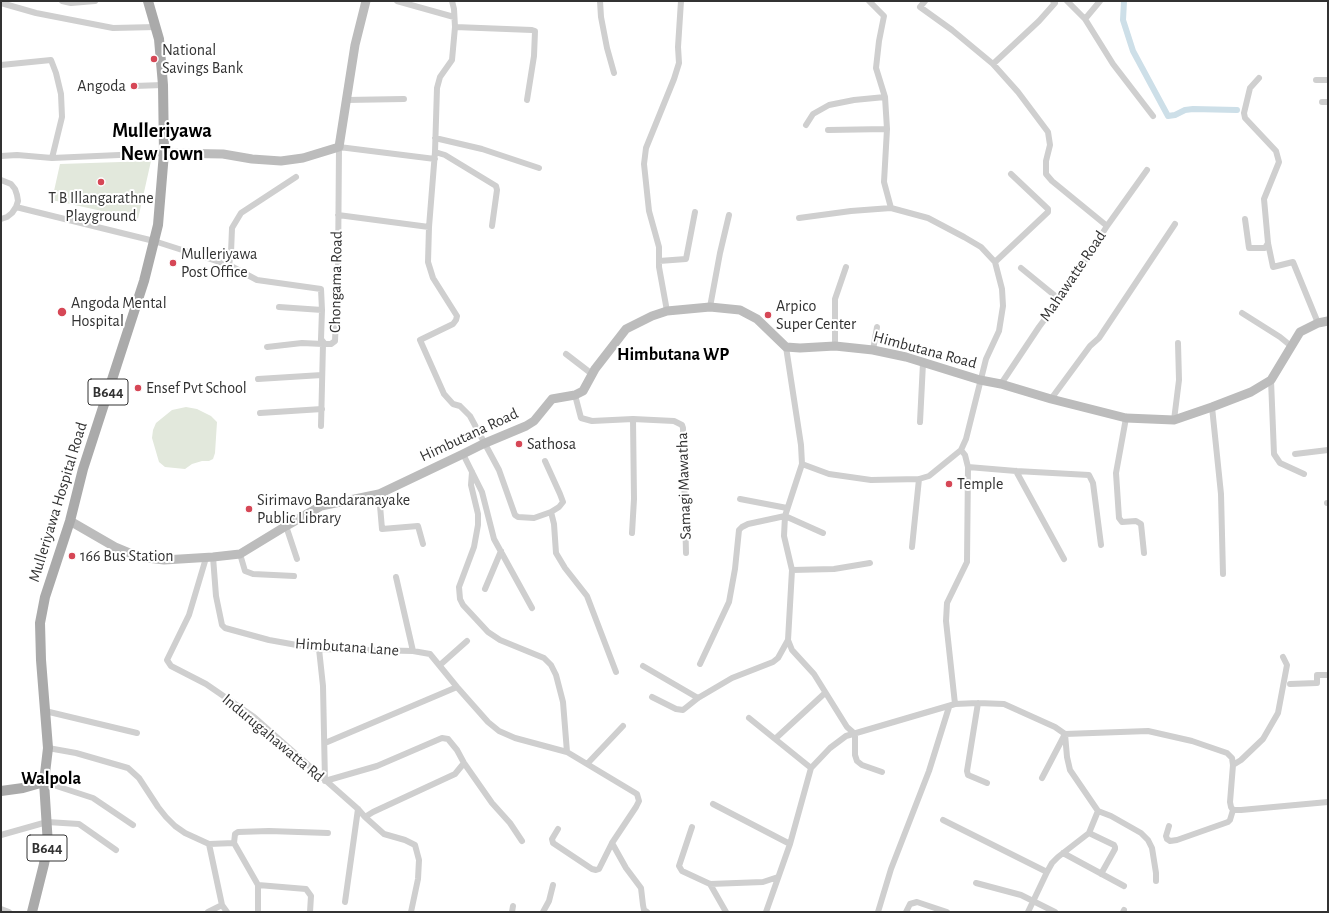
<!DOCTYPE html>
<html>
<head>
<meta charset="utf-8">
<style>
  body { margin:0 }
  #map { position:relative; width:1329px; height:913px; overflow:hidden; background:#fff; font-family:"Alegreya Sans",sans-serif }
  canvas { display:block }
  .frame { position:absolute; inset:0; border:2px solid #323232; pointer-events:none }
</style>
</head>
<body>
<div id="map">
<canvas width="1329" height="913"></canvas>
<div class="frame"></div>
</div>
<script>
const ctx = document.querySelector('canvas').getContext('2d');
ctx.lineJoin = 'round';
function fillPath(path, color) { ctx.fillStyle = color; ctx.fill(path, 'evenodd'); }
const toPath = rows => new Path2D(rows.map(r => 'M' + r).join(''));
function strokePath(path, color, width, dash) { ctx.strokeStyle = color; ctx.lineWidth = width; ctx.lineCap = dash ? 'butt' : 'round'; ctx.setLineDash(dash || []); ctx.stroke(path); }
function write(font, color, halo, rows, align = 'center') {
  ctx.font = font + ' "Alegreya Sans",sans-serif'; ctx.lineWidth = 4; ctx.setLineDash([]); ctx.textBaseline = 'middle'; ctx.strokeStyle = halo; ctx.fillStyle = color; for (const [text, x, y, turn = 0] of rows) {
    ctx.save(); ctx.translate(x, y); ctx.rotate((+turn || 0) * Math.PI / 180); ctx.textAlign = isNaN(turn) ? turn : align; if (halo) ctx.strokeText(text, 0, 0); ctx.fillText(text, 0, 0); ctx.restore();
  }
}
fillPath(toPath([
  [151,161,138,219,52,200,60,164],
  [186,407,197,409,211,416,217,422,215,453,213,459,209,461,202,461,192,464,185,469,165,467,159,462,152,438,153,430,156,423,172,410]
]), '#e2e8dc');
strokePath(toPath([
  [1124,1,1123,20,1133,51,1168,116,1175,115,1185,110,1193,109,1237,110]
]), '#cddfe8', 6);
strokePath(toPath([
  [62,1,71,3,95,1],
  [397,1,454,17],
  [452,1,454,9,455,27,452,60,440,77,437,88,435,152,429,227,428,262,433,278,457,316,456,320,453,324,420,340,444,394,453,404,460,406,470,416,499,470,515,515,518,517,534,518,551,512,559,507,563,502,560,494,545,461],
  [600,1,601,17,607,48,614,73],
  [869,1,884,16,879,41,876,68,885,97,887,129,884,182,891,208],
  [925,1,920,7,952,30,993,64,1018,92,1048,132,1050,145,1046,161,1046,174,1052,181,1107,226,1065,292,1039,327,1001,384],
  [1067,1,1085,19,1113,64,1153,116],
  [1,3,36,13,113,28,156,27],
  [1085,19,1100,1],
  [455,27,532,30,535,31,534,56,527,100],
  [993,64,1039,21,1055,3,1053,1],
  [1,65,51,60,56,73,61,94,62,117,52,158],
  [1259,78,1250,88,1244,113,1245,118,1276,151,1279,162,1264,199,1268,243,1273,267,1293,262,1318,323],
  [1316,80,1328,80],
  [134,86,163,85],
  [346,100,404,99],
  [1322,102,1328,102],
  [806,125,813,114,829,105,854,100,885,97],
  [828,130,887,129],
  [435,138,482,149,539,168],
  [435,152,445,155,496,186,497,190,492,226],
  [1,156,17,155,52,158,164,153],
  [1,180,11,184,15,189,17,195,18,201,16,207,12,213,7,217,1,219],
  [16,207,154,241,229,265,257,280,321,289,322,310,321,339,325,344,331,344,335,341,338,271,339,147,435,159],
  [338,215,429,227],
  [799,218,851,211,891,208,928,218,964,237,981,247,995,262,1002,289,1003,306,999,331,986,359,966,439,961,450,965,455,968,467,967,562,947,603,946,621,955,704],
  [1245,219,1249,248,1265,248,1268,243],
  [1107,226,1147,170],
  [659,261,686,259,695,212],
  [995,262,1048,212,1048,209,1011,174],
  [229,265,231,253,232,228,241,213,296,177],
  [1021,268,1059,299],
  [279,307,322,310],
  [710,307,720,253,729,215],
  [667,311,659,267,659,247,649,211,644,164,646,148,674,79,679,63,678,47,681,1],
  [1242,313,1280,337,1291,346],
  [321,340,323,344,321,426],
  [835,346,835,299,846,267],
  [267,347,302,343,323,344],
  [786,347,801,445,802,464,785,516,784,536,792,570,788,640,792,650,814,674,847,727,855,734],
  [873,350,877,327],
  [566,354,592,374],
  [258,379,322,375],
  [1271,380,1274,454,1280,463,1304,474],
  [575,395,581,418,592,421,633,419,674,421,682,425,683,428,686,553],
  [1051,399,1090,346,1099,338,1175,224],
  [1212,407,1221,494,1223,574],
  [260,413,322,409],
  [1126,418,1116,473,1119,518,1122,522,1136,521,1141,524,1144,553],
  [1174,420,1179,380,1178,343],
  [920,422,923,363],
  [463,454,482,492,494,539,532,608],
  [1295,454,1328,450],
  [802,464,829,474,871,480,919,479,929,476,961,450],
  [968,467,1016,471,1089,475,1093,483,1101,545],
  [1016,471,1064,559],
  [472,472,471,485,478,514,478,525,474,547,459,587,460,599,463,605,488,632,500,640,544,658,551,665,556,675,563,702,567,752],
  [379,494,382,529,418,526,423,544],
  [740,499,787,508],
  [1327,503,1328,503],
  [551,512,554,524,556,553,565,568,587,596,616,672],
  [286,526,297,559],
  [632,533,634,499,633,419],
  [912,547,919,479],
  [240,554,245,571,253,574,294,576],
  [213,557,216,596,222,625,225,628,269,640,319,649,413,651,430,654,457,687,488,722,499,731,515,738,567,752,637,794,639,801,636,807,612,843,599,869,596,870,592,869,553,843,552,839,558,829],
  [206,558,189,615,167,660,171,666,206,684,254,717,358,809,365,817,384,834,405,840,415,845,419,860,418,879,411,912],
  [792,570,834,569,870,563],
  [396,577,413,651],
  [485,589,501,551],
  [319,649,323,686,325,781,377,766,442,738,448,739,457,750,464,763,492,803,510,823,522,841],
  [700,664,729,602,735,569,739,530,742,527,748,524,785,516,823,533],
  [440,665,467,641],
  [643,666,698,698],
  [1290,684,1317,683,1317,675,1328,675],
  [652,697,676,709,683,710,698,698,732,678,773,662,778,658,788,640],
  [978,703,967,771,968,775,987,783],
  [45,711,137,733],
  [749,718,811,768],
  [855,734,855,755,857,761,862,765,882,772],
  [775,739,825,693],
  [325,743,457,687],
  [48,748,76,753,128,768,139,778,158,807,166,817,175,826,185,833,209,844,234,843,258,885,258,912],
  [588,763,623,726],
  [1233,765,1241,760,1263,739,1278,713,1287,665,1283,657],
  [1042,778,1065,734],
  [44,782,93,798,133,825],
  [713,804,790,844],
  [1098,811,1111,816,1141,833,1148,840,1152,848,1156,873,1156,881],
  [365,817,373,812,455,774,464,763],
  [943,820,1047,872],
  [1169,826,1166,836,1167,839,1170,841,1177,840,1228,822,1230,820,1233,810],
  [692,827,679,866,682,871,710,884,763,882,778,877],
  [1089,833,1114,845,1115,847,1115,849,1101,874],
  [1,835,47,822,79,824,116,850],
  [234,843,235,834,238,832,269,831,328,833],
  [612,843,626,868,641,888,643,905,644,910,647,912],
  [209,844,222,905],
  [1063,853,1124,886],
  [976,883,1021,895,1055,912],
  [710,884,726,912],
  [258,885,306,889,311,896,310,912],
  [345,902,358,809],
  [1,909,9,912],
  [208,912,222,905,227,912],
  [512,912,513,906],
  [543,912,549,901,553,885],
  [766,912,790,844,811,768,830,748,846,736,955,704,978,703,1004,704,1055,727,1065,734,1148,731,1192,741,1227,753,1232,758,1233,765,1230,802,1231,807,1233,810,1241,810,1328,802],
  [878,912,891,869,929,771,949,707],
  [906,912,910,904,917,902,947,912],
  [1028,912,1047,872,1052,863,1058,857,1089,833,1098,811,1070,770,1067,757,1065,734],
  [1123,912,1124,910]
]), '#cfcfcf', 6);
strokePath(toPath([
  [164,153,223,154,252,159,281,161,303,158,339,147,355,45,366,1],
  [70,521,115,547,139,557,164,560,213,557,240,554,286,526,321,506,379,494,463,454,483,444,526,426,534,421,552,399,575,395,583,391,595,369,626,329,652,316,667,311,710,307,740,310,757,319,786,347,800,348,835,346,873,350,906,357,980,380,1001,384,1051,399,1126,418,1174,420,1212,407,1251,392,1271,380,1300,332,1318,323,1328,321]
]), '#bcbcbc', 9);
strokePath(toPath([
  [1,791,23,788,44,782],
  [32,912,44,864,48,845,44,782,48,748,41,660,40,623,45,597,70,521,83,469,144,281,158,225,164,153,163,85,159,39,148,1]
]), '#aaa', 10);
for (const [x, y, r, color] of [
  [154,59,4,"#d64756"],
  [134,86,4,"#d64756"],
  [101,182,4,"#d64756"],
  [173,263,4,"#d64756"],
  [62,312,5,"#d64756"],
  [768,315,4,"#d64756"],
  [138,388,4,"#d64756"],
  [519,444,4,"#d64756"],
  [949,484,4,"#d64756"],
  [249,509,4,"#d64756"],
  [72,556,4,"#d64756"]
]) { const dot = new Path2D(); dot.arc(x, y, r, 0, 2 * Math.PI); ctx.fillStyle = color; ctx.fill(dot); strokePath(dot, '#fff', 1.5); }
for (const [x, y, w] of [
  [108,392,40],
  [47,848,40]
]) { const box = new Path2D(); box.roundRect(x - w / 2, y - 13, w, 26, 3); ctx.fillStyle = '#fff'; ctx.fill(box); strokePath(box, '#323232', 1); }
write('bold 15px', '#323232', null, [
  ["B644",108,392],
  ["B644",47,848]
]);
write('16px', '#323232', '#fff', [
  ["National",162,50],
  ["Savings Bank",162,68],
  ["Angoda",126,86,"right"],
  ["T B Illangarathne",101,198,"center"],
  ["Playground",101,216,"center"],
  ["Mulleriyawa",181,254],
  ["Post Office",181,272],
  ["Angoda Mental",71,303],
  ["Hospital",71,321],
  ["Arpico",776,306],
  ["Super Center",776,324],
  ["Ensef Pvt School",146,388],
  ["Sathosa",527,444],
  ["Temple",957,484],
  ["Sirimavo Bandaranayake",257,500],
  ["Public Library",257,518],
  ["166 Bus Station",80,556]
], 'left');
write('16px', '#323232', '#fff', [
  ["Mahawatte Road",1073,276,-56],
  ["Chongama Road",336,282,-89],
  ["Himbutana Road",925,350,15],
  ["Himbutana Road",469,435,-25],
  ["Samagi Mawatha",684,486,-92],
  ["Mulleriyawa Hospital Road",58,502,-73],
  ["Himbutana Lane",347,647,4],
  ["Indurugahawatta Rd",273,738,40]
]);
write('bold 18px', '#000', '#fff', [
  ["Himbutana WP",673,355],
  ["Walpola",51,779]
]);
write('bold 20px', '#000', '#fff', [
  ["Mulleriyawa",162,131],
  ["New Town",162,154]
]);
</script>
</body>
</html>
